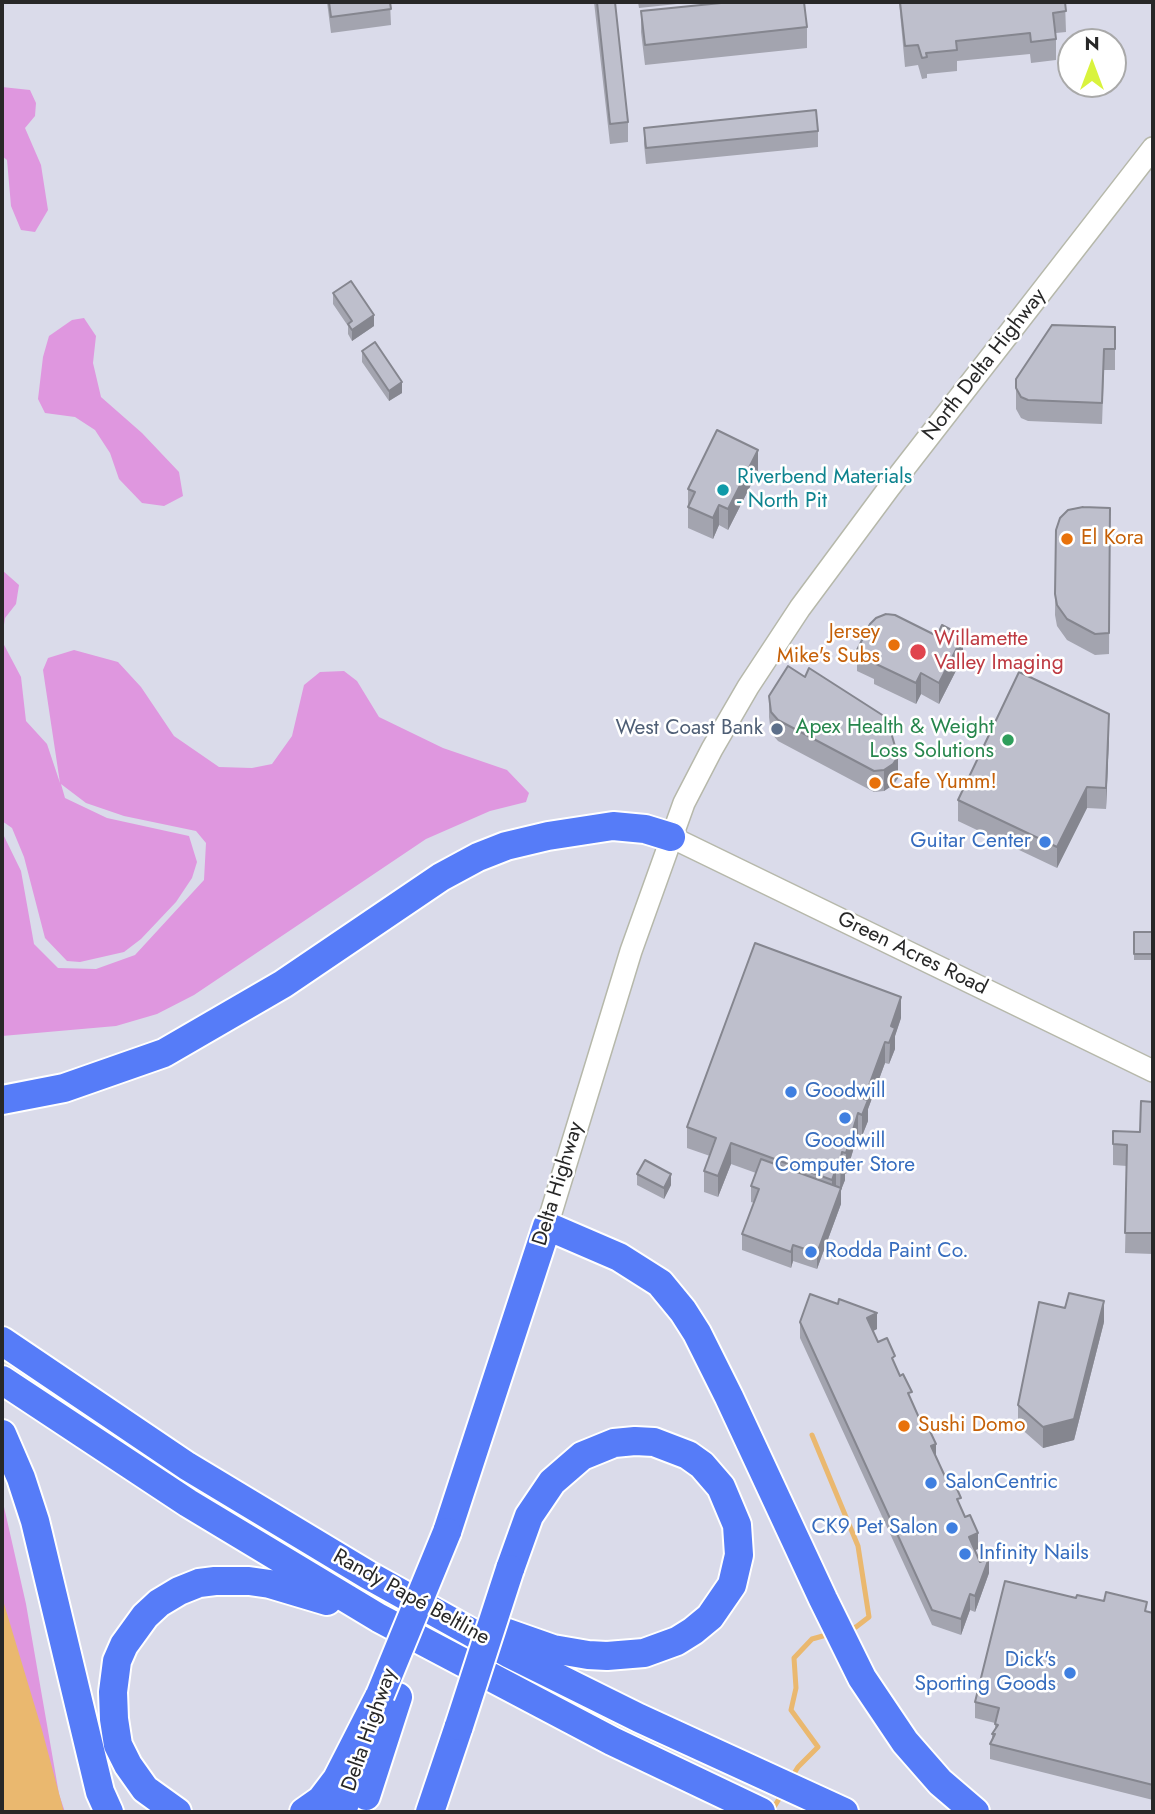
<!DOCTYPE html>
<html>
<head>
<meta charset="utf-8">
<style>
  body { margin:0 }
  #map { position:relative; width:1155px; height:1814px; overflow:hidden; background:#dadbea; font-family:Jost,sans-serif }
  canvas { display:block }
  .frame { position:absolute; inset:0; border:4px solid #282828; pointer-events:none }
  .north { position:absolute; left:1057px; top:28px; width:70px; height:70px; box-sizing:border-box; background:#fff; border:2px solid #a9a9a9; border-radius:50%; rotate:0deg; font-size:19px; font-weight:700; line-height:28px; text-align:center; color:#282828 }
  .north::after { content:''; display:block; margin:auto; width:24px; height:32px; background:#d9f33d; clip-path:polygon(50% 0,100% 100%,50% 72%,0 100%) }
</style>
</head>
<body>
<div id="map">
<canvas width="1155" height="1814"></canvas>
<div class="frame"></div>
<div class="north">N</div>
</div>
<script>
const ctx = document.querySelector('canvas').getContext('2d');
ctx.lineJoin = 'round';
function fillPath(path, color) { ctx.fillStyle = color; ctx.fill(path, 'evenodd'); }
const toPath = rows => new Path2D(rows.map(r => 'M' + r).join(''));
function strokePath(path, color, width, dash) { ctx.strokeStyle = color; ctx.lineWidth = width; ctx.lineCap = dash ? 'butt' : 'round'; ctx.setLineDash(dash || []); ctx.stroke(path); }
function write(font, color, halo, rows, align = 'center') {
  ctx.font = font + ' Jost,sans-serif'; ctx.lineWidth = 5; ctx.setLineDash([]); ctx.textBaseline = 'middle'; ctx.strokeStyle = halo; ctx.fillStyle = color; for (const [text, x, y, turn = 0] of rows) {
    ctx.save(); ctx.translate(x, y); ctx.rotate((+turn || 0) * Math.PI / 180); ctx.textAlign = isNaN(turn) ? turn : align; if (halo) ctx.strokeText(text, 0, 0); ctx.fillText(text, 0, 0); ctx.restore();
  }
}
fillPath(toPath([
  [2,87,30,90,36,103,35,116,25,128,41,165,48,210,35,232,21,230,11,206,7,160,2,156],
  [84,318,96,336,93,363,101,397,142,433,179,472,183,496,164,506,142,503,119,479,110,453,95,430,75,417,45,413,38,399,43,357,49,336,72,320],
  [2,570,19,585,16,604,5,618,2,638],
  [2,641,21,677,26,721,47,744,60,783,43,670,48,658,74,650,118,662,141,687,174,736,219,767,252,768,272,764,292,736,304,685,320,672,344,671,357,681,379,717,443,748,507,770,529,793,526,802,490,811,426,839,194,995,157,1014,116,1026,2,1036,2,832,21,871,34,944,58,968,96,969,135,955,204,880,206,843,196,831,124,816,86,803,61,784,65,798,107,818,189,836,197,862,192,878,176,902,141,939,124,952,80,962,67,961,45,938,24,857,12,828,2,821],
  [2,1498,26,1604,59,1794,65,1812,2,1812]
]), '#df97df');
fillPath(toPath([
  [2,1597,42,1730,64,1812,2,1812]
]), '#eab86f');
strokePath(toPath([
  [812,1435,858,1546,869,1617,856,1627,846,1630],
  [790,1780,798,1767,818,1747,791,1710,796,1688,794,1658,812,1639,830,1634],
  [771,1812,782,1794]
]), '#eab86f', 5);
const secondary = toPath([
  [671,837,1153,1071],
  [547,1226,631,951,684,803,712,749,748,687,800,608,889,488,1153,148]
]);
const highway = toPath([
  [2,1100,64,1088,164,1053,283,984,441,877,478,857,506,846,548,836,613,826,645,829,671,837],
  [2,1341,187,1466,368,1575,510,1654,639,1718,844,1812],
  [2,1380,188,1503,379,1618,612,1741,761,1812],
  [2,1434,21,1478,35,1521,100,1792,109,1812],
  [447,1532,547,1226,619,1257,660,1283,683,1311,697,1333,729,1397,823,1599,862,1678,905,1742,940,1782,975,1812],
  [496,1629,553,1649,588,1655,607,1656,644,1653,677,1641,693,1631,710,1617,732,1585,739,1555,737,1525,721,1487,702,1465,688,1455,654,1442,635,1441,614,1443,582,1456,552,1482,529,1516,510,1569],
  [366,1796,398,1697],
  [177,1812,145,1789,128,1765,118,1745,114,1719,113,1692,117,1661,124,1645,145,1616,159,1603,179,1591,199,1583,215,1581,249,1581,270,1584,327,1601],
  [304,1812,321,1800,337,1779,380,1695],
  [342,1812,358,1764],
  [430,1812,459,1726]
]);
strokePath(secondary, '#b6b8aa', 24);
strokePath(highway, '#fff', 32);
strokePath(secondary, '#fff', 21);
strokePath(highway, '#567cf8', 28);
const highwayBridge = toPath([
  [380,1695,447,1532],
  [459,1726,510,1569]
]);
strokePath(highwayBridge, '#fff', 32, []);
strokePath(highwayBridge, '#567cf8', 28);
fillPath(toPath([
  [327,2,390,2,391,25,331,33],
  [594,2,615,2,628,122,628,142,610,144],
  [638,2,696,2,639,8],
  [899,2,1065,2,1066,32,1056,33,1056,60,1031,63,1030,54,957,61,957,71,927,74,927,78,922,79,918,65,905,67],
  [641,11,807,27,807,48,645,65,641,32],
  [644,128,818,131,818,147,646,164,644,144],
  [333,293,374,326,352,341,348,334,348,326,333,304],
  [1115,327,1115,370,1104,370,1102,424,1028,421,1021,418,1016,409,1016,379],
  [362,351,402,393,389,401,362,362],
  [758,471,728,530,719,525,713,539,688,528,688,489],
  [1110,508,1109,654,1095,655,1067,640,1057,626,1055,615,1056,530],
  [857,650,963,657,939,704,921,694,916,704,874,684,874,679,857,671],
  [769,696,898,778,893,785,884,791,874,792,778,741,771,733,769,717],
  [1109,735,1106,809,1087,808,1057,868,958,821,958,800],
  [1134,932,1153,932,1153,960,1134,960],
  [901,1018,895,1036,895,1049,889,1064,885,1063,868,1109,868,1121,862,1136,858,1134,846,1174,845,1174,845,1180,841,1190,841,1204,817,1269,793,1261,791,1268,742,1250,742,1234,754,1203,751,1202,751,1186,756,1173,731,1164,718,1197,704,1192,704,1171,710,1156,687,1148,687,1127],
  [1153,1102,1153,1254,1125,1253,1127,1166,1113,1165,1113,1131,1140,1132],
  [637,1174,671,1185,664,1199,637,1185],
  [800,1322,877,1329,873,1331,878,1342,895,1366,948,1483,961,1508,978,1549,975,1550,980,1562,989,1573,975,1612,970,1610,961,1635,932,1625,800,1338],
  [1104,1322,1074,1440,1043,1448,1018,1426,1018,1405],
  [1076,1598,1153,1613,1153,1800,990,1759,990,1744,992,1740,992,1734,995,1729,995,1723,975,1718,975,1702]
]), '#a3a4af');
fillPath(toPath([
  [374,315,374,326,352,341,352,330],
  [402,382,402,393,389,401,389,391],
  [758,450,758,471,728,530,728,509],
  [719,505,719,525,713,539,713,518],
  [963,636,963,657,939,704,939,683],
  [921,673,921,694,916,704,916,683],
  [1109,714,1109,735,1106,809,1106,788],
  [898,757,898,778,893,785,884,791,884,770],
  [1087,787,1087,808,1057,868,1057,847],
  [901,997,901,1018,895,1036,895,1049,889,1064,891,1026],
  [885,1042,885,1063,868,1109,868,1121,862,1136,862,1115,864,1099],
  [858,1113,858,1134,846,1174,846,1153],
  [731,1143,731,1164,718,1197,718,1176],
  [842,1152,842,1165,845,1159,845,1180,841,1190,841,1204,817,1269,817,1253,840,1189,841,1158],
  [836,1169,836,1190,832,1201,832,1180],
  [671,1174,671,1185,664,1199,664,1188],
  [793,1245,793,1261,791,1268,791,1252],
  [1104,1301,1104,1322,1074,1440,1043,1448,1043,1427],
  [877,1313,877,1329,867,1334,867,1318],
  [936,1444,936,1460,931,1446],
  [978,1533,978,1549,969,1553,969,1537],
  [989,1558,989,1573,975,1612,975,1596],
  [970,1594,970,1610,961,1635,961,1619]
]), '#85868f');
const building = toPath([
  [329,2,390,2,391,9,331,17,329,2],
  [597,2,615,2,628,122,610,124,597,2],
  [731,2,804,2,807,27,645,45,641,11,731,2],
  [900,2,1065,2,1066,11,1053,13,1056,39,1031,42,1030,33,956,41,957,50,926,53,927,57,922,58,918,45,905,46,900,2],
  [816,110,818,131,646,148,644,128,816,110],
  [351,281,374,315,352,330,348,324,352,321,333,293,351,281],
  [1052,325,1115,327,1115,349,1104,349,1102,403,1028,400,1021,397,1016,388,1016,379,1052,325],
  [375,342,402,382,389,391,362,351,375,342],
  [717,430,758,450,728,509,719,505,713,518,688,507,695,492,688,489,717,430],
  [1083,507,1110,508,1109,633,1095,634,1067,619,1057,605,1055,594,1056,530,1060,518,1068,510,1083,507],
  [886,614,895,615,937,636,942,625,963,636,939,683,921,673,916,683,874,663,876,659,857,650,870,624,876,618,886,614],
  [788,666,805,677,809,668,887,718,898,757,893,764,884,770,874,771,778,720,771,712,769,696,788,666],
  [1019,672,1109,714,1106,788,1087,787,1057,847,958,800,1019,672],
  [1134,932,1153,932,1153,954,1134,954,1134,932],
  [755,943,901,997,891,1026,895,1028,889,1043,885,1042,864,1099,868,1100,862,1115,858,1113,846,1153,842,1152,841,1158,845,1159,840,1171,836,1169,832,1180,731,1143,718,1176,704,1171,716,1138,687,1127,755,943],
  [1141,1101,1153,1102,1153,1233,1125,1233,1127,1145,1113,1144,1113,1131,1140,1132,1141,1101],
  [761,1159,841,1188,817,1253,793,1245,791,1252,742,1234,759,1189,751,1186,761,1159],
  [645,1160,671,1174,664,1188,637,1174,645,1160],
  [1069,1293,1104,1301,1074,1419,1043,1427,1018,1405,1039,1302,1065,1308,1069,1293],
  [810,1294,838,1304,839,1299,877,1313,867,1318,878,1342,887,1338,895,1356,892,1358,900,1376,903,1374,912,1392,908,1393,924,1429,928,1427,936,1444,931,1446,948,1483,953,1480,961,1498,957,1499,965,1517,970,1515,978,1533,969,1537,980,1562,989,1558,975,1596,970,1594,961,1619,932,1610,800,1322,810,1294],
  [1005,1581,1076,1598,1077,1595,1104,1601,1106,1592,1147,1602,1145,1611,1153,1613,1153,1785,990,1744,995,1734,992,1734,998,1725,995,1724,999,1708,975,1702,1005,1581]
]);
fillPath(building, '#bebfcc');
strokePath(building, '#85868f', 2);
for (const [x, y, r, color] of [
  [723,490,7,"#0f9aa8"],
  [1067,539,7,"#e8710a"],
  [894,645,7,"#e8710a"],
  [918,652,9,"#e0444e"],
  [777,729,7,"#5c6f8a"],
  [1008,740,7,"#2e9e5b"],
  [875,783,7,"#e8710a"],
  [1045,842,7,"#3f7fe0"],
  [791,1092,7,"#3f7fe0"],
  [845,1118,7,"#3f7fe0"],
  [811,1252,7,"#3f7fe0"],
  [904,1426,7,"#e8710a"],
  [931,1483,7,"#3f7fe0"],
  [952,1528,7,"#3f7fe0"],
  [965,1554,7,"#3f7fe0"],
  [1070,1673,7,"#3f7fe0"]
]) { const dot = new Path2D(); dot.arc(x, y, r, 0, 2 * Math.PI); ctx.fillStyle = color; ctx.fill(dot); strokePath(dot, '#fff', 2.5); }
write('21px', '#282828', '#fff', [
  ["North Delta Highway",985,365,-52],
  ["Green Acres Road",912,954,26],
  ["Delta Highway",559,1184,-73],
  ["Randy Papé Beltline",411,1598,29],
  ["Delta Highway",370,1730,-71]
]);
write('21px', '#0d838f', '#fff', [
  ["Riverbend Materials",737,478],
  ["- North Pit",737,502]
], 'left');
write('21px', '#c56008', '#fff', [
  ["El Kora",1081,539],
  ["Jersey",880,633,"right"],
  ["Mike's Subs",880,657,"right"],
  ["Cafe Yumm!",889,783],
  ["Sushi Domo",918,1426]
], 'left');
write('21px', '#be3a42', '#fff', [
  ["Willamette",934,640],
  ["Valley Imaging",934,664]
], 'left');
write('21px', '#27864d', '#fff', [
  ["Apex Health & Weight",994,728],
  ["Loss Solutions",994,752]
], 'right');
write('21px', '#4e5e75', '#fff', [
  ["West Coast Bank",763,729]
], 'right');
write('21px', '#366cbe', '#fff', [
  ["Guitar Center",1031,842,"right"],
  ["Goodwill",805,1092],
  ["Goodwill",845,1142,"center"],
  ["Computer Store",845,1166,"center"],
  ["Rodda Paint Co.",825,1252],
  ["SalonCentric",945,1483],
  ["CK9 Pet Salon",938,1528,"right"],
  ["Infinity Nails",979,1554],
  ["Dick's",1056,1661,"right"],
  ["Sporting Goods",1056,1685,"right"]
], 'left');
</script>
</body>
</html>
